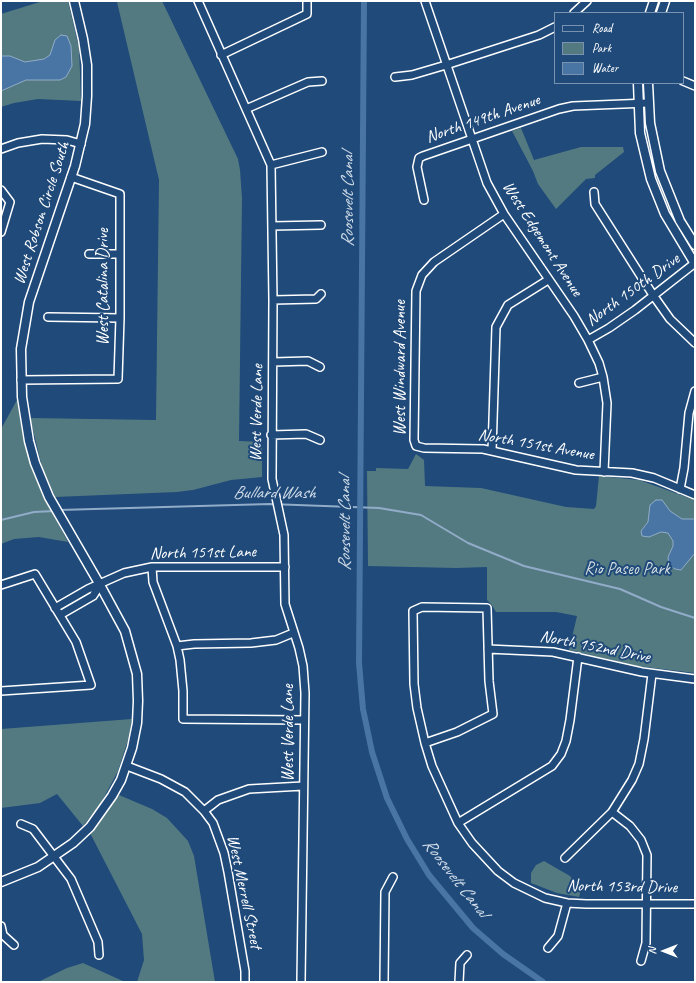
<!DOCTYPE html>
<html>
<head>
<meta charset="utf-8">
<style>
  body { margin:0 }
  #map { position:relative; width:696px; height:983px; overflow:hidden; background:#1f4a7a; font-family:Caveat,sans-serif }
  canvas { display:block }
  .frame { position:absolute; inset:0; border:2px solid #fff; pointer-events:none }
  .legend { position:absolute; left:554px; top:12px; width:130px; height:72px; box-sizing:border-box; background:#1f4a7a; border:1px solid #7992af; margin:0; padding:5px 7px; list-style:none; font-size:12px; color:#fff }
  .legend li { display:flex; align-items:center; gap:8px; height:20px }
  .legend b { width:20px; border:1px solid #7992af }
  .north { position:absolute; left:644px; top:931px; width:40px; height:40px; -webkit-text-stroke:3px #1f4a7a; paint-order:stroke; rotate:270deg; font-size:11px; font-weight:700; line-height:16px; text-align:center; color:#fff }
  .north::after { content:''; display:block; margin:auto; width:14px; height:18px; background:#fff; clip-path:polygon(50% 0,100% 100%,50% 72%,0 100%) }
</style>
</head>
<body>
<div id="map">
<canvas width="696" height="983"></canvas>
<div class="frame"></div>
<ul class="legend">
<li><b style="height:5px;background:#1f4a7a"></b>Road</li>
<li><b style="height:11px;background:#547a81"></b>Park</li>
<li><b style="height:11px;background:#4875a4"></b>Water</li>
</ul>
<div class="north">N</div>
</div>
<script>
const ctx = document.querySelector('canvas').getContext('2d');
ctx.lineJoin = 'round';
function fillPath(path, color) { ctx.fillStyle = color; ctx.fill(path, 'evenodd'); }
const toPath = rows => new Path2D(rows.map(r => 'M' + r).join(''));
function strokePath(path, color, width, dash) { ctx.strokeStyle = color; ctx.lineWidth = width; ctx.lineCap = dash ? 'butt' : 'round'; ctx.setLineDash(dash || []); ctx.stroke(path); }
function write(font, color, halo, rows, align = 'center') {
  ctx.font = font + ' Caveat,sans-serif'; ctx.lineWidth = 4; ctx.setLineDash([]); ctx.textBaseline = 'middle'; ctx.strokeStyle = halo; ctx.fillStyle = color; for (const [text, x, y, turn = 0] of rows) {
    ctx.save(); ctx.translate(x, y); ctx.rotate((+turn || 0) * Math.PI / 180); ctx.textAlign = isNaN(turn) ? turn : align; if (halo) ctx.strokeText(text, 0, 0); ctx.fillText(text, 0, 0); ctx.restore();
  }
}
fillPath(toPath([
  [43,1,68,1,79,48,81,101,38,99,14,103,1,107,1,14],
  [79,1,162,1,238,159,240,170,242,198,239,441,262,442,262,477,231,480,193,490,177,492,55,497,42,467,30,418,156,420,159,180,117,2,80,2],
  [521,128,534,160,581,147,623,147,624,152,595,175,595,178,586,179,556,209,538,184,533,171,512,131],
  [17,400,23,437,33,471,45,500,68,542,39,537,14,539,1,544,1,429],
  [416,454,424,460,425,486,481,488,566,507,594,509,596,506,599,476,639,480,695,500,695,673,637,666,569,650,577,616,556,612,496,612,491,604,487,600,487,567,456,568,368,566,367,471,376,471,376,468,408,469],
  [132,719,128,740,118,771,101,803,83,826,57,794,40,803,1,808,1,729],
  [119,795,152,809,167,818,188,841,194,856,215,982,137,982,144,960,142,934,90,833],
  [544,861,570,876,581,890,579,897,557,893,531,883,531,873,536,865],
  [83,963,125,982,38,982,67,968]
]), '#547a81');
const water = toPath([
  [61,35,67,36,71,46,72,66,66,77,60,80,26,80,1,91,1,56,10,56,25,62,44,59,50,55,55,40,61,35],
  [656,500,662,500,670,511,682,519,695,519,695,553,681,570,675,569,669,565,668,557,673,546,673,541,668,533,661,532,649,537,642,536,641,531,648,522,650,505,656,500]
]);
fillPath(water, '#4875a4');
strokePath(water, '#91acc8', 1);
strokePath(toPath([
  [59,510,270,504,379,508,421,515,468,543,524,566,620,589,661,607,695,618],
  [1,520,34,512,55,511]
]), '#91acc8', 2);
strokePath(toPath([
  [364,1,359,663,363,709,372,752,387,798,407,839,429,875,473,928,503,954,543,982]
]), '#4875a4', 6);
const minor = toPath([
  [198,1,271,165,273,300,272,479,284,535,285,604,299,648,303,666,305,693,301,982],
  [425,1,487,183,504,214,574,316,588,340,599,363,603,377,607,403,604,472],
  [574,13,587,1],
  [221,55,307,14,307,1],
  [395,77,412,75,446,65,539,35,555,27],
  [683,81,695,86],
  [246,109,308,82,322,81],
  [1,149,18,143,42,139,67,140,81,144],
  [271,165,322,152],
  [1,190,10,202,1,232],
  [594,192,595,204,653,295,670,319,695,343],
  [424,200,417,167,419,158,423,156,559,109,573,106,648,103],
  [504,214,434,262,422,275,416,291,414,440,416,446,424,448,483,449,576,470,632,473,654,478,695,495],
  [272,226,321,225],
  [89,254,120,254],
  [273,300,316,299,321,294],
  [48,317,120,318],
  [588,340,609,328,635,310,695,263],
  [273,362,308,361,320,367],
  [21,380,118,379,120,318,120,194,71,177],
  [579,383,603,377],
  [271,435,306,434,320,440],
  [492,451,496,327,508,305,548,280],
  [680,489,684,468,689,413,695,391],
  [152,567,153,582,177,646,180,660,183,691,183,719,304,720],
  [1,585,35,574,76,642,91,685,1,691],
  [55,608,88,589,124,573,152,567,285,567],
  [60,615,93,596,100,585],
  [177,646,194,644,251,643,276,640,293,633],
  [488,649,553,652,642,672,695,679],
  [425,743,457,732,493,714,489,681,487,608,422,607,413,611,414,684,417,708,425,743,432,766,458,823,472,843,498,871,514,883,545,898,567,903,586,904,695,904],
  [127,766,161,779,185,792,204,811,213,823,224,853,228,872,245,971,245,982],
  [204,811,218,800,249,789,303,786],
  [612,812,630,826,641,840,647,855,646,943,641,961],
  [458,823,552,766,561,754,566,741,570,720,578,657],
  [21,824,33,829,71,879,98,942,99,955],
  [565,858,612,812,632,780,639,764,644,739,652,674],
  [1,926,3,935,14,945],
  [548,948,558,936,567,903],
  [384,982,385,892,393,877],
  [459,982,460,963,467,955]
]);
const tertiary = toPath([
  [650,13,654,1],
  [661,13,665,1],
  [638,83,640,133,651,179,665,214,695,264],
  [648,83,650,123,660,171,680,221,695,245],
  [1,882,38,867,73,843,90,827,112,796,121,780,132,748,137,723,138,701,137,674,125,631,100,585,49,497,35,463,29,441,22,397,21,349,29,302,75,166,85,124,87,96,87,65,83,39,74,1]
]);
strokePath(minor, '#fff', 10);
strokePath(tertiary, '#fff', 11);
strokePath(minor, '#1f4a7a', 7);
strokePath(tertiary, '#1f4a7a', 8);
write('17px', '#fff', '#1f4a7a', [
  ["North 149th Avenue",483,119,-19],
  ["West Robson Circle South",42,213,-72],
  ["West Edgemont Avenue",542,239,57],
  ["West Catalina Drive",104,287,-90],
  ["North 150th Drive",633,290,-36],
  ["West Windward Avenue",401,368,-90],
  ["West Verde Lane",257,413,-89],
  ["North 151st Avenue",536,445,10],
  ["North 151st Lane",203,553,-1],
  ["North 152nd Drive",595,647,11],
  ["West Verde Lane",289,733,-90],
  ["North 153rd Drive",622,887,1],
  ["West Merrell Street",244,892,78]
]);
write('17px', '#d4dee0', '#1f4a7a', [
  ["Rio Paseo Park",627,570]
]);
write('italic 18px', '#d1dce8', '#1f4a7a', [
  ["Roosevelt Canal",348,200,-90],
  ["Bullard Wash",274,493],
  ["Roosevelt Canal",345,524,-90],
  ["Roosevelt Canal",455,878,52]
]);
</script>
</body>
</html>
